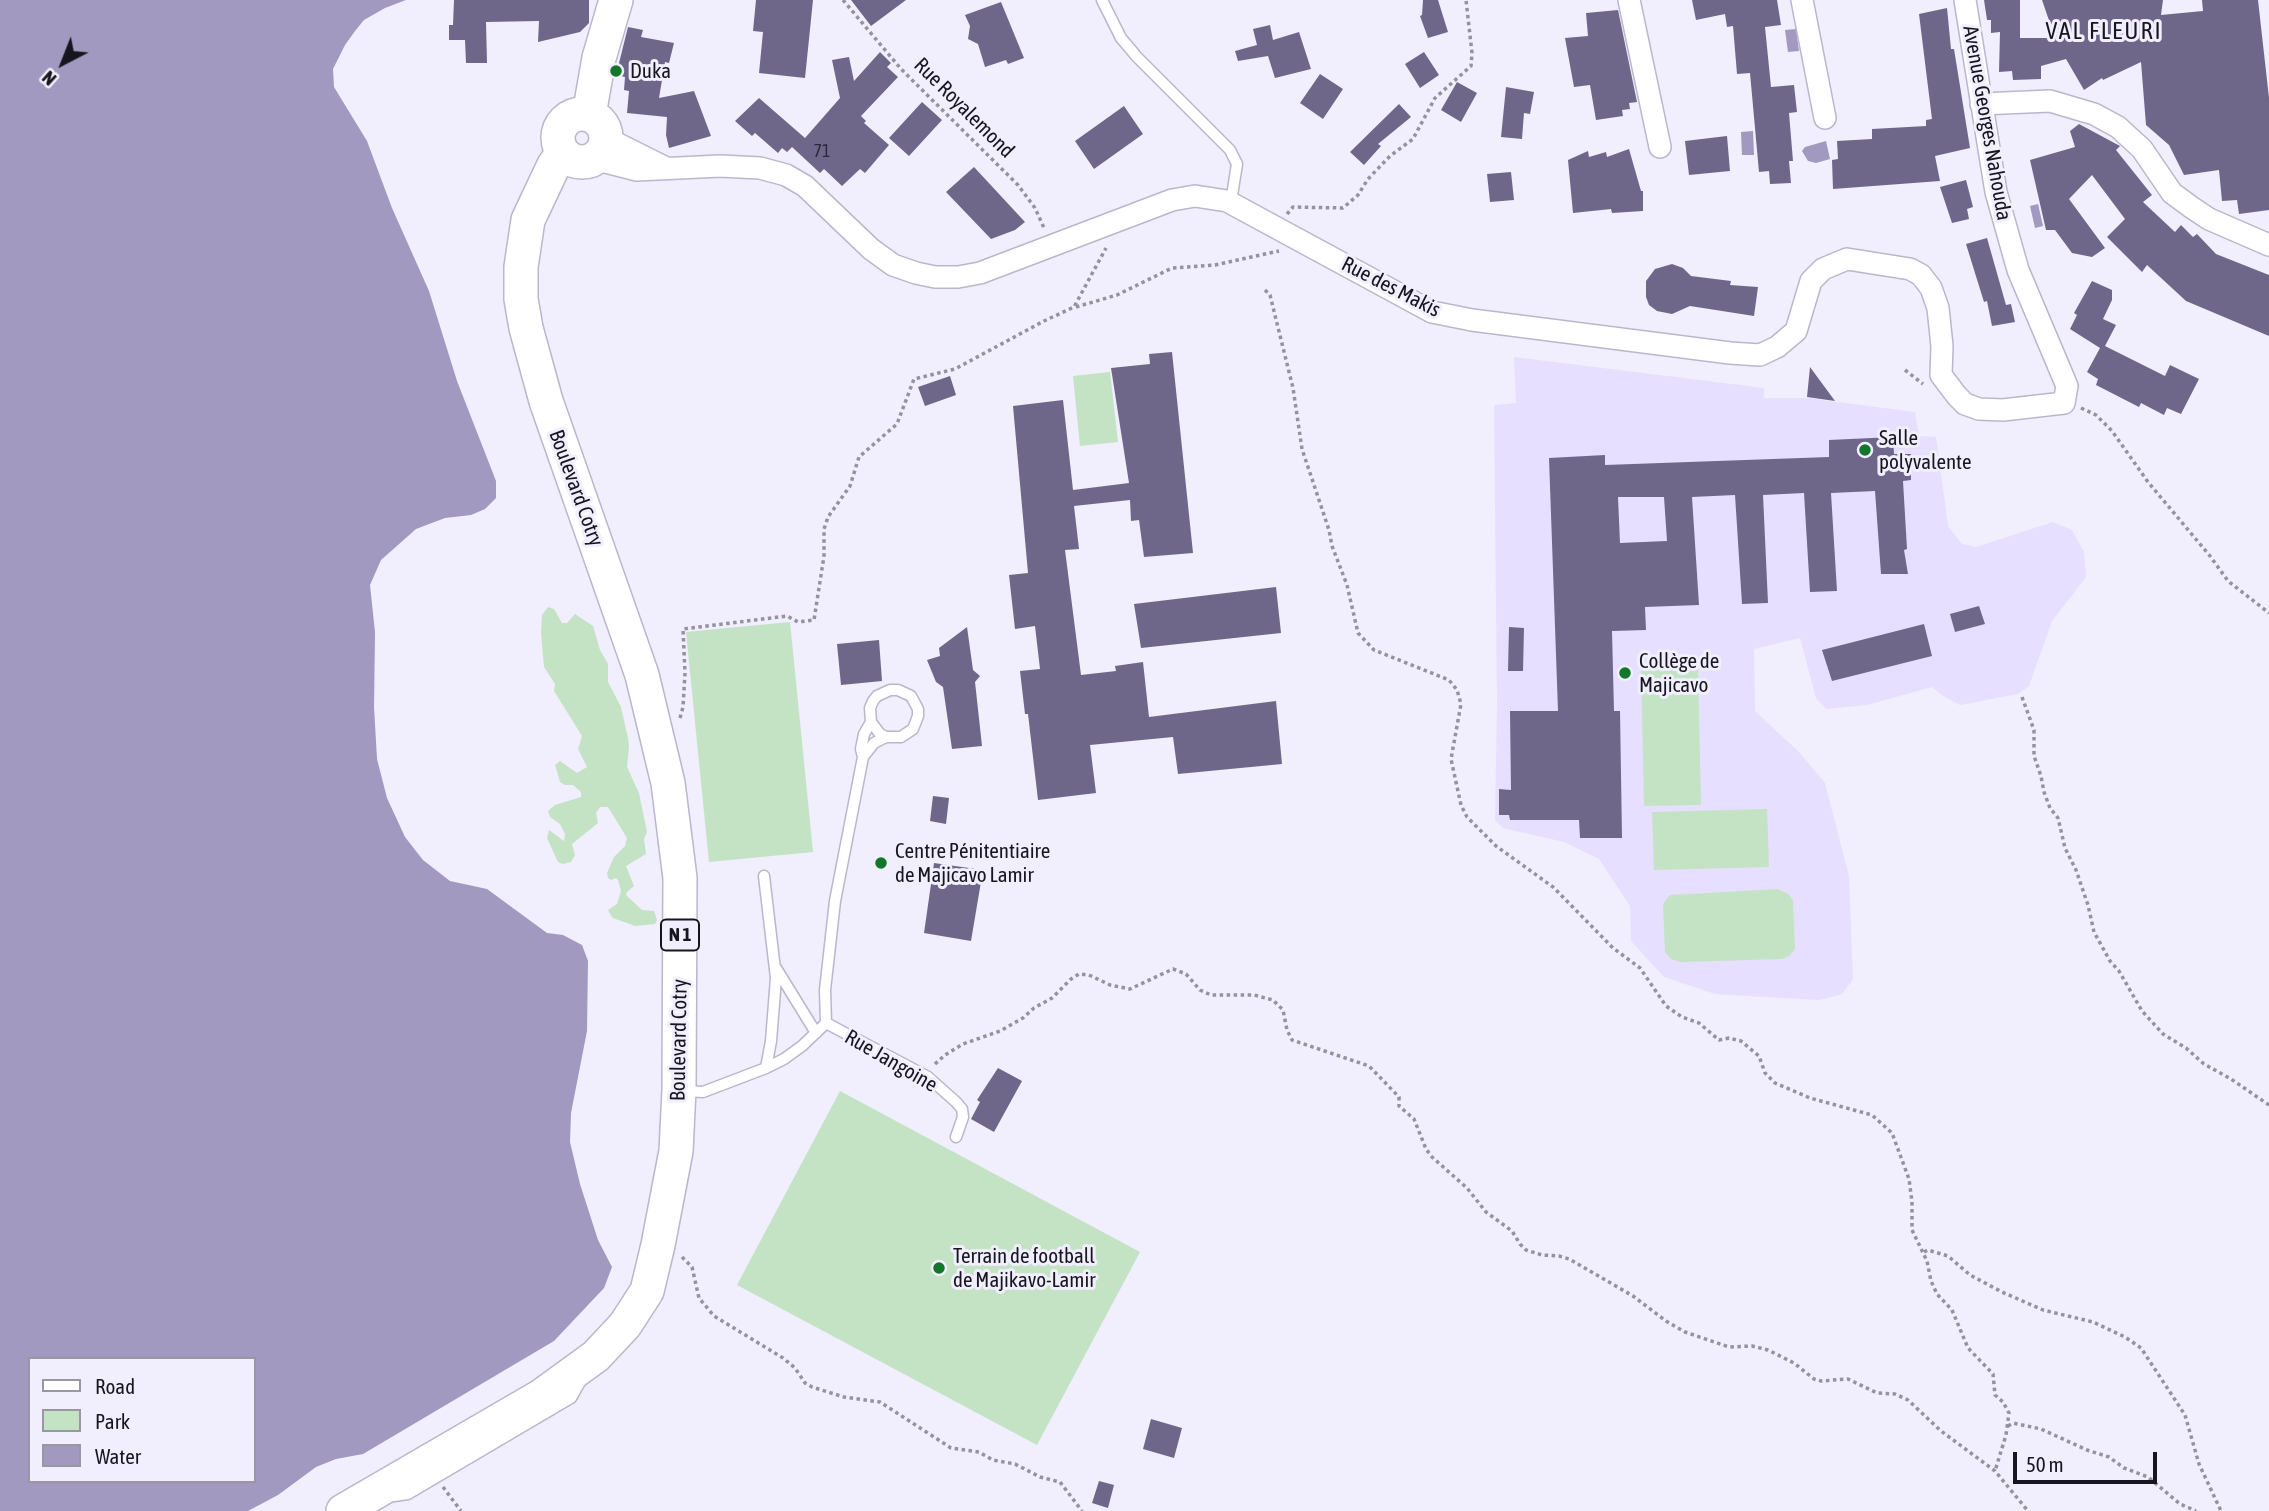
<!DOCTYPE html>
<html>
<head>
<meta charset="utf-8">
<style>
  body { margin:0 }
  #map { position:relative; width:2269px; height:1511px; overflow:hidden; background:#f1eefd; font-family:"Asap Condensed",sans-serif }
  canvas { display:block }
  .legend { position:absolute; left:28px; top:1357px; width:228px; height:126px; box-sizing:border-box; background:#f1eefd; border:2px solid #9a97a3; margin:0; padding:9px 12px; list-style:none; font-size:21px; color:#17151d }
  .legend li { display:flex; align-items:center; gap:14px; height:35px }
  .legend b { width:35px; border:2px solid #9a97a3 }
  .north { position:absolute; left:28px; top:28px; width:70px; height:70px; -webkit-text-stroke:5px #f1eefd; paint-order:stroke; rotate:222deg; font-size:19px; font-weight:700; line-height:28px; text-align:center; color:#17151d }
  .north::after { content:''; display:block; margin:auto; width:24px; height:32px; background:#17151d; clip-path:polygon(50% 0,100% 100%,50% 72%,0 100%) }
  .scale { position:absolute; left:2013px; top:1452px; width:144px; height:32px; box-sizing:border-box; border:4px solid #17151d; border-top:0; padding-left:9px; font-size:21px; line-height:24px; white-space:nowrap; color:#17151d; -webkit-text-stroke:5px #f1eefd; paint-order:stroke }
</style>
</head>
<body>
<div id="map">
<canvas width="2269" height="1511"></canvas>
<ul class="legend">
<li><b style="height:9px;background:#fff"></b>Road</li>
<li><b style="height:19px;background:#c3e3c4"></b>Park</li>
<li><b style="height:19px;background:#a199bf"></b>Water</li>
</ul>
<div class="north">N</div>
<div class="scale">50 m</div>
</div>
<script>
const ctx = document.querySelector('canvas').getContext('2d');
ctx.lineJoin = 'round';
function fillPath(path, color) { ctx.fillStyle = color; ctx.fill(path, 'evenodd'); }
const toPath = rows => new Path2D(rows.map(r => 'M' + r).join(''));
function strokePath(path, color, width, dash) { ctx.strokeStyle = color; ctx.lineWidth = width; ctx.lineCap = dash ? 'butt' : 'round'; ctx.setLineDash(dash || []); ctx.stroke(path); }
function write(font, color, halo, rows, align = 'center') {
  ctx.font = font + ' "Asap Condensed",sans-serif'; ctx.lineWidth = 6; ctx.setLineDash([]); ctx.textBaseline = 'middle'; ctx.strokeStyle = halo; ctx.fillStyle = color; for (const [text, x, y, turn = 0] of rows) {
    ctx.save(); ctx.translate(x, y); ctx.rotate((+turn || 0) * Math.PI / 180); ctx.textAlign = isNaN(turn) ? turn : align; if (halo) ctx.strokeText(text, 0, 0); ctx.fillText(text, 0, 0); ctx.restore();
  }
}
fillPath(toPath([
  [1514,357,1764,388,1764,398,1807,398,1915,412,1919,436,1936,437,1948,526,1962,544,1976,547,2053,522,2072,530,2084,552,2086,577,2052,621,2029,686,2018,694,1960,705,1943,696,1932,687,1867,705,1826,709,1816,698,1800,638,1754,649,1755,711,1799,752,1825,783,1849,876,1853,979,1842,994,1819,1000,1715,994,1664,977,1631,941,1630,906,1599,859,1564,842,1503,828,1495,820,1497,705,1494,405,1516,403]
]), '#e6dfff');
fillPath(toPath([
  [1110,372,1118,442,1080,446,1073,376],
  [548,607,554,609,562,623,567,623,575,614,593,626,600,650,608,664,608,682,621,707,628,738,629,747,627,767,639,793,647,832,644,839,646,854,626,866,634,886,627,892,626,895,642,910,654,911,657,920,655,924,635,926,613,918,610,914,608,910,617,904,621,891,618,880,616,878,611,880,608,878,607,873,614,857,625,846,627,838,608,807,600,807,596,813,598,823,572,844,575,855,571,862,563,864,558,862,547,838,549,830,564,841,565,834,560,824,550,817,548,811,555,805,581,797,581,792,573,785,565,785,560,782,555,765,560,761,577,773,587,767,578,749,582,736,554,691,555,684,544,667,541,633,542,615],
  [790,622,813,852,709,862,686,632],
  [1698,668,1701,805,1644,806,1641,669],
  [1767,809,1769,867,1654,870,1652,812],
  [1778,889,1788,894,1793,900,1795,949,1789,956,1782,959,1681,962,1671,959,1665,952,1663,904,1670,895],
  [840,1091,1140,1252,1037,1445,737,1285]
]), '#c3e3c4');
fillPath(toPath([
  [0,0,406,0,385,8,364,20,355,31,345,45,333,69,334,87,367,141,392,208,429,291,457,381,496,481,496,498,485,509,471,515,445,518,416,529,381,560,370,585,375,632,374,707,377,759,387,798,405,837,423,860,450,881,487,889,547,933,563,935,582,945,588,961,587,1031,571,1113,570,1142,580,1184,598,1240,612,1267,604,1288,554,1341,363,1454,336,1459,316,1467,278,1495,248,1511,0,1511],
  [30,1359,254,1359,254,1481,30,1481],
  [1796,29,1799,51,1788,52,1785,30],
  [1753,131,1754,155,1742,155,1741,132],
  [1826,141,1830,159,1816,163,1808,161,1802,151,1805,147],
  [2038,204,2043,226,2035,228,2030,206]
]), '#a199bf');
fillPath(toPath([
  [454,0,589,0,589,23,580,32,538,42,539,21,486,22,487,63,466,63,465,40,449,40,449,25,453,25],
  [756,0,813,0,805,78,759,73,763,32,753,31],
  [851,0,906,0,871,26],
  [1423,0,1438,0,1448,32,1428,38,1420,16,1422,15],
  [1692,0,1777,0,1781,25,1765,27,1771,87,1794,85,1797,112,1789,113,1793,161,1789,161,1791,183,1770,184,1769,171,1759,172,1750,73,1737,74,1733,26,1727,27,1725,14,1696,20],
  [1984,0,2020,0,2020,38,2055,38,2042,0,2163,0,2161,15,2203,11,2202,0,2258,0,2269,98,2269,210,2239,214,2237,200,2222,201,2219,170,2184,175,2169,145,2146,125,2141,62,2103,80,2102,78,2084,90,2066,59,2041,66,2041,79,2013,80,2012,71,1999,72,2000,32,1991,33,1991,20,1987,20],
  [1001,2,1024,58,1008,64,1006,60,985,67,978,44,968,39,970,26,965,15],
  [1947,8,1951,49,1954,49,1970,148,1935,156,1940,181,1833,189,1832,160,1838,159,1837,141,1872,139,1872,129,1926,126,1926,120,1932,119,1919,14],
  [1618,10,1637,102,1629,103,1630,109,1622,110,1623,116,1596,120,1590,85,1574,87,1565,38,1588,36,1586,13],
  [1270,25,1273,40,1299,32,1311,69,1275,78,1268,56,1238,61,1235,51,1257,45,1253,29],
  [628,27,643,30,641,37,674,43,669,63,665,62,659,98,694,91,711,136,669,148,666,135,667,117,627,113,629,91,624,90,625,77,616,75],
  [880,52,891,63,887,67,898,77,861,116,866,121,864,123,889,145,865,173,860,169,842,186,824,169,820,173,792,147,787,152,782,148,778,153,755,133,752,136,735,121,759,98,805,138,840,98,832,60,849,57,854,81],
  [1424,52,1439,75,1420,88,1405,64],
  [1320,74,1343,89,1323,119,1300,103],
  [1457,82,1477,93,1461,122,1441,110],
  [1506,87,1534,92,1530,114,1524,113,1522,139,1501,137],
  [922,102,942,120,909,156,889,138],
  [1399,104,1411,117,1378,144,1381,146,1364,165,1350,152],
  [1124,106,1143,134,1094,169,1075,141],
  [2079,124,2120,146,2116,150,2152,195,2143,202,2175,232,2181,225,2193,237,2197,234,2216,254,2269,275,2269,336,2186,301,2147,265,2142,272,2107,237,2125,219,2092,175,2069,199,2105,248,2092,257,2072,253,2055,230,2046,230,2030,160,2075,147,2070,131],
  [1727,136,1730,171,1689,175,1685,141],
  [1629,149,1641,191,1643,191,1643,211,1612,213,1611,209,1573,213,1568,160,1588,151,1589,157,1606,152,1607,157],
  [974,167,1025,222,1015,230,991,239,946,192],
  [1511,172,1514,200,1490,202,1487,174],
  [1966,180,1973,207,1967,209,1969,219,1952,223,1940,187],
  [1987,238,2006,305,2011,304,2015,322,1992,326,1987,301,1984,302,1966,244],
  [1672,264,1683,268,1691,276,1731,281,1730,285,1758,287,1754,316,1690,306,1672,314,1657,311,1649,305,1646,297,1646,281,1655,269],
  [2092,281,2112,290,2112,300,2103,319,2116,325,2105,346,2165,376,2170,365,2199,379,2181,414,2167,408,2164,415,2141,403,2139,407,2096,385,2098,379,2087,372,2100,348,2070,329,2077,315,2074,313],
  [1172,352,1193,553,1144,557,1139,520,1131,521,1130,500,1074,506,1079,549,1065,550,1081,675,1116,671,1115,666,1143,662,1149,717,1276,701,1282,764,1178,774,1173,737,1090,745,1096,793,1038,800,1028,714,1025,714,1020,671,1040,669,1035,626,1015,629,1009,575,1028,573,1013,406,1063,400,1073,490,1129,483,1111,368,1150,364,1149,354],
  [1810,367,1835,401,1807,397],
  [950,376,956,395,925,406,918,387],
  [1893,437,1894,454,1911,454,1911,480,1903,481,1907,549,1904,550,1908,574,1881,574,1875,491,1831,493,1837,591,1810,592,1804,493,1763,495,1768,603,1742,604,1735,495,1692,497,1699,605,1645,607,1646,630,1612,631,1614,711,1620,711,1622,838,1580,838,1579,820,1510,820,1509,815,1499,815,1499,789,1511,790,1510,711,1558,711,1549,458,1605,455,1605,465,1829,457,1829,440],
  [1618,497,1664,497,1667,541,1620,543],
  [1276,587,1281,633,1141,648,1134,604],
  [1979,606,1985,624,1955,632,1950,614],
  [1924,624,1932,656,1832,681,1822,650],
  [967,627,973,670,980,676,975,682,982,746,952,749,943,687,936,682,927,660,940,656,939,648],
  [1509,627,1524,628,1523,671,1508,671],
  [879,640,882,681,841,685,837,644],
  [933,796,949,798,946,824,930,821],
  [934,863,983,870,971,941,924,933],
  [998,1068,1022,1081,994,1132,971,1119,980,1102,977,1100],
  [1151,1419,1182,1428,1174,1458,1143,1449],
  [1099,1481,1114,1485,1108,1508,1092,1503]
]), '#6f678a');
const lane = toPath([
  [1102,0,1121,38,1137,57,1230,150,1237,164,1231,202],
  [871,722,864,734,861,749,863,757,874,743,886,737,901,737,913,729,918,716,918,709,911,696,898,690,890,690,877,696,873,701,870,708,871,722,880,734,886,737],
  [764,876,776,978,771,1041,766,1068],
  [776,968,816,1033],
  [826,1023,825,990,835,901,863,757],
  [826,1023,928,1077,956,1102,962,1109,963,1117,956,1137],
  [684,1091,703,1092,766,1068,784,1059,802,1046,826,1023],
  [394,1496,408,1494,571,1398,580,1382]
]);
const street = toPath([
  [1629,0,1660,147],
  [1802,0,1825,118],
  [1981,104,2050,101,2094,114,2118,127,2142,149,2172,193,2191,207,2209,219,2269,245],
  [606,138,664,167],
  [594,159,637,170,720,166,760,168,786,175,805,186,871,249,893,265,916,273,935,277,958,277,980,273,1172,200,1195,196,1227,201,1432,312,1472,320,1730,353,1760,355,1777,347,1796,331,1811,281,1823,269,1847,259,1910,269,1921,275,1931,288,1938,308,1942,346,1941,375,1957,396,1965,404,1979,409,2003,410,2064,403,2067,386,2018,270,1996,192,1965,0]
]);
const primary = toPath([
  '558 138a24 24 0 1 1 48 0a24 24 0 1 1-48 0Z',
  [589,115,599,58,616,0],
  [343,1511,541,1396,596,1356,625,1325,647,1291,658,1245,676,1151,679,1090,680,878,668,783,642,675,546,401,526,328,521,299,521,267,528,220,553,167,562,153]
]);
strokePath(lane, '#bbb6cd', 13);
strokePath(street, '#bbb6cd', 24);
strokePath(primary, '#bbb6cd', 36);
strokePath(toPath([
  [843,0,901,69,1018,185,1035,208,1044,228],
  [1287,214,1293,207,1343,208,1358,195,1368,179,1390,156,1413,139,1435,98,1471,66,1472,53,1466,0],
  [1265,290,1270,295,1293,388,1302,449,1329,530,1332,546,1347,585,1358,633,1374,650,1449,680,1457,690,1461,704,1451,759,1461,805,1467,817,1496,846,1553,887,1613,948,1640,968,1666,1006,1682,1017,1699,1023,1719,1040,1729,1038,1741,1041,1759,1056,1765,1073,1775,1083,1810,1098,1872,1115,1892,1133,1909,1179,1912,1202,1912,1230,1927,1261,1931,1281,1937,1294,1952,1310,1968,1348,1993,1374,1995,1395,2003,1402,2009,1413,2006,1435,1995,1471],
  [1076,307,1117,295,1172,268,1215,265,1279,251],
  [1905,370,1923,384],
  [2081,408,2096,415,2112,431,2148,482,2210,556,2228,581,2269,613],
  [2022,697,2034,730,2034,756,2041,776,2044,792,2050,808,2058,818,2065,848,2076,870,2088,905,2094,932,2110,961,2119,971,2142,1011,2163,1034,2186,1048,2204,1064,2231,1079,2269,1105],
  [680,718,683,707,685,673,683,629,787,616,798,622,814,620,824,556,824,529,828,517,850,486,859,457,897,424,914,379,955,369,1044,321,1074,307,1106,248],
  [935,1064,945,1055,963,1044,1000,1031,1023,1018,1034,1008,1052,998,1071,979,1079,974,1089,975,1110,985,1130,989,1173,969,1186,974,1200,990,1211,995,1254,995,1273,1000,1283,1010,1287,1030,1292,1040,1369,1066,1399,1097,1399,1106,1414,1119,1426,1149,1432,1157,1467,1188,1486,1212,1512,1231,1520,1244,1526,1250,1542,1255,1559,1256,1569,1259,1633,1296,1666,1321,1685,1332,1729,1347,1752,1346,1768,1350,1794,1363,1814,1379,1821,1381,1848,1379,1877,1393,1895,1394,1908,1400,1941,1431,1995,1471,2028,1511],
  [1924,1252,1928,1250,1948,1256,1970,1275,2002,1292,2043,1310,2093,1322,2125,1337,2141,1348,2185,1415,2199,1464,2221,1511],
  [682,1257,692,1267,699,1298,714,1316,783,1358,795,1368,805,1383,812,1387,844,1397,880,1402,951,1448,979,1452,993,1460,1015,1464,1040,1477,1060,1482,1082,1511],
  [2008,1426,2013,1423,2041,1429,2087,1450,2109,1457,2124,1468,2148,1477,2180,1504,2196,1511],
  [443,1487,461,1511]
]), '#95929e', 3.5, [3.5, 3.5]);
strokePath(lane, '#fff', 10);
strokePath(street, '#fff', 21);
strokePath(primary, '#fff', 33);
for (const [x, y, r, color] of [
  [616,71,7,"#137729"],
  [1865,450,7,"#137729"],
  [1625,673,7,"#137729"],
  [881,863,7,"#137729"],
  [939,1268,7,"#137729"]
]) { const dot = new Path2D(); dot.arc(x, y, r, 0, 2 * Math.PI); ctx.fillStyle = color; ctx.fill(dot); strokePath(dot, '#f1eefd', 2.5); }
write('18px', '#2d2a38', null, [
  ["71",822,151]
]);
for (const [x, y, w] of [
  [680,935,38]
]) { const box = new Path2D(); box.roundRect(x - w / 2, y - 15.5, w, 31, 5); ctx.fillStyle = '#f1eefd'; ctx.fill(box); strokePath(box, '#17151d', 2); }
write('bold 19px', '#17151d', null, [
  ["N 1",680,935]
]);
write('21px', '#17151d', '#f1eefd', [
  ["Duka",630,71],
  ["Salle",1879,438],
  ["polyvalente",1879,462],
  ["Collège de",1639,661],
  ["Majicavo",1639,685],
  ["Centre Pénitentiaire",895,851],
  ["de Majicavo Lamir",895,875],
  ["Terrain de football",953,1256],
  ["de Majikavo-Lamir",953,1280]
], 'left');
write('21px', '#17151d', '#f1eefd', [
  ["Rue Royalemond",964,108,45],
  ["Avenue Georges Nahouda",1987,123,80],
  ["Rue des Makis",1391,287,27],
  ["Boulevard Cotry",576,488,70],
  ["Boulevard Cotry",679,1040,-89],
  ["Rue Jangoine",891,1061,30]
]);
ctx.letterSpacing = '2px';
write('24px', '#17151d', '#f1eefd', [
  ["VAL FLEURI",2104,31]
]);
ctx.letterSpacing = '0px';
</script>
</body>
</html>
